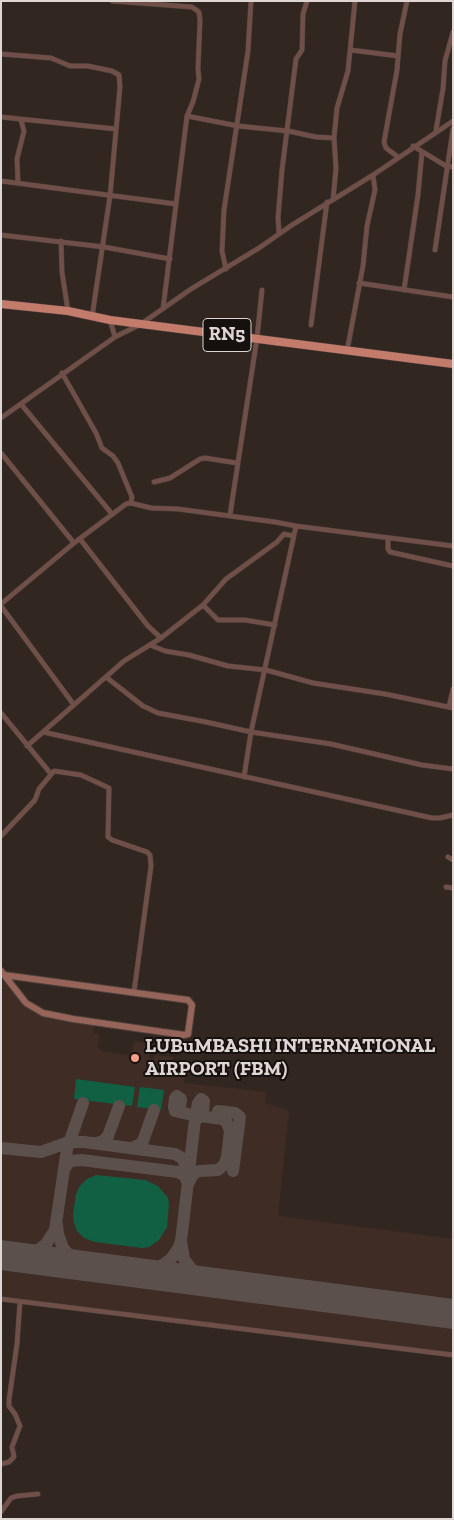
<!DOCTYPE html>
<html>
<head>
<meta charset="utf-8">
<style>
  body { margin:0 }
  #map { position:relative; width:454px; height:1520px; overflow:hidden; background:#322621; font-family:"Zilla Slab",serif }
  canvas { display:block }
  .frame { position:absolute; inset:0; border:2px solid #ded6d3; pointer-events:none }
</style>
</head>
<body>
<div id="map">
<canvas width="454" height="1520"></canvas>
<div class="frame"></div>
</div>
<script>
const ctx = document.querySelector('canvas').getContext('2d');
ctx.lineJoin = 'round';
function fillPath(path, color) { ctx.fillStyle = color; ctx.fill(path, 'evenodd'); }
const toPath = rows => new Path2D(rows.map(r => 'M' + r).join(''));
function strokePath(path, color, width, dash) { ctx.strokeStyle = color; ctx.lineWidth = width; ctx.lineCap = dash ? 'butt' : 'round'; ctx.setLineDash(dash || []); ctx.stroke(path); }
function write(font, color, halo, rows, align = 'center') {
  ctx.font = font + ' "Zilla Slab",serif'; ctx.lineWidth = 4; ctx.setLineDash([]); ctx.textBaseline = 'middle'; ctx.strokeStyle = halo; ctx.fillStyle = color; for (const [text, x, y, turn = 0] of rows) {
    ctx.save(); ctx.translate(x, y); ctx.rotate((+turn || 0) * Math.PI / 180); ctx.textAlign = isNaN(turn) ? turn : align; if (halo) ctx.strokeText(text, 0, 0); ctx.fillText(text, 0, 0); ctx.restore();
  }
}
fillPath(toPath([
  [1,978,23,1005,38,1015,47,1017,94,1024,93,1033,99,1034,97,1048,101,1049,101,1051,132,1056,134,1041,151,1043,149,1059,154,1059,154,1055,173,1057,171,1074,185,1076,184,1083,266,1092,265,1103,289,1111,278,1216,453,1239,453,1353,1,1297]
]), '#3f2d25');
fillPath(toPath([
  [76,1079,135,1087,132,1106,74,1099],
  [140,1087,164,1090,161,1110,137,1107],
  [96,1175,145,1180,158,1186,168,1198,169,1204,167,1227,159,1240,149,1247,142,1248,95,1242,84,1238,77,1231,74,1223,73,1215,76,1194,80,1186,87,1179]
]), '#116044');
strokePath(toPath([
  [180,1108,181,1099,177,1096,175,1098,174,1107,175,1111,192,1115,195,1119,189,1172],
  [218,1111,235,1113,240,1117,233,1171],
  [195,1119,198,1103,201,1099,204,1101,203,1112],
  [97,1143,103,1141,108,1136,119,1106],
  [1,1148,41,1152,69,1142,84,1142,175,1154,182,1158,189,1173,181,1241,179,1247,171,1259,157,1269,147,1272,134,1272],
  [132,1148,140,1144,143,1141,154,1110],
  [64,1169,70,1161,81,1160,178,1172,185,1176,188,1184],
  [188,1184,192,1176,195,1173,199,1171,218,1170,224,1165,227,1157,230,1131,227,1123,223,1119,200,1116,195,1121],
  [57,1224,58,1234,63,1248,71,1257,84,1266],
  [181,1241,184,1259,189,1266,195,1273,211,1282],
  [13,1257,24,1256,37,1251,46,1244,55,1230,67,1149,83,1103]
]), '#5c504c', 12);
strokePath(toPath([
  [1,1255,453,1314]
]), '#5c504c', 30);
const minor = toPath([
  [112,1,192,7,199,12,200,20,198,69,199,79,193,102,187,116,163,309],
  [351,50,398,56],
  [1,54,51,58,70,66,88,66,112,71,119,75,120,87,110,196,92,317],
  [187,116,238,126,288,131,316,137,334,138],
  [1,117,116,129],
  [436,130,443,89,445,61,453,32],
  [413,146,446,166,453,167],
  [398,157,386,148,384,142,397,70,400,34,407,1],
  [1,181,176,204],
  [18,182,17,159,24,131,21,120],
  [333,200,336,168,334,138,337,108,348,71,355,1],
  [279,233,278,218,282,170,296,59,302,50,303,14,307,1],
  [1,235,104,247,170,259],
  [61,241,62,272,68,311],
  [435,250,453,129],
  [226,269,222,251,224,210,248,51,251,1],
  [359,283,453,297],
  [404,290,418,195,422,152],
  [110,320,115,337],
  [311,325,327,202],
  [347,351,363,266,367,226,375,190,373,175],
  [62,373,96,433,102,448,113,456,118,463,132,497,131,503],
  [21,404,112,514],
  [1,418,115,337,141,324,191,289,259,248,292,225,373,175,453,121],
  [1,453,74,543],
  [154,482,170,478,200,459,205,458,237,463],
  [230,515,257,338,262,290],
  [388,538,388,549,390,552,453,566],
  [80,539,148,626,161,638],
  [1,604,74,543,126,504,131,503,151,508,178,509,275,522,296,526,453,546],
  [203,605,218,620,245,620,275,625],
  [1,606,74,705],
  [150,645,165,651,189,655,228,666,266,670,313,683,385,694,453,708],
  [106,677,143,706,158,713,206,722,251,732,331,744,422,765,453,769],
  [449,707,453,689],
  [1,713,51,774],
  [43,732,432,818,440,818,453,815],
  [27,746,124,661,161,638,203,605,226,579,277,542,284,534,294,536],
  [244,777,251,732,296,526],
  [1,836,35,800,39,789,54,771,81,775,109,788,108,837,112,840,147,852,150,855,151,866,134,992],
  [448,857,453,860],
  [446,887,453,888],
  [1,1299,453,1355],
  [1,1464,9,1462,14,1457,12,1447,20,1426,15,1414,9,1406,9,1400,17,1344,20,1302],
  [1,1512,11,1498,17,1496,38,1494]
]);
const secondary = toPath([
  [1,971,26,1003,43,1013,73,1019,184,1035,188,1034,192,1005,188,1000,4,975]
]);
const trunk = toPath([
  [1,304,68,311,110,320,453,364]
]);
strokePath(minor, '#4e423d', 5.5);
strokePath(secondary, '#4e423d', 8);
strokePath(trunk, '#4e423d', 9);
strokePath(minor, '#704f49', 4.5);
strokePath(secondary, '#976459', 6);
strokePath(trunk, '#c37b6c', 8);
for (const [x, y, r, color] of [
  [135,1058,5,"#f49d8b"]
]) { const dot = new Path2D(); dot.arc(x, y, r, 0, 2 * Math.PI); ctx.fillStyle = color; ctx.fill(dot); strokePath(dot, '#16100e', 2); }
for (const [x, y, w] of [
  [227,335,48]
]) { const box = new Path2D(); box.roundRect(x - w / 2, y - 16.5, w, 33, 4); ctx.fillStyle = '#16100e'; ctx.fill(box); strokePath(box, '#ded6d3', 1); }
write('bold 19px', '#ded6d3', null, [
  ["RN5",227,335]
]);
write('bold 20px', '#ded6d3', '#16100e', [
  ["LUBuMBASHI INTERNATIONAL",145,1046],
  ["AIRPORT (FBM)",145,1069]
], 'left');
</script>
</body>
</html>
